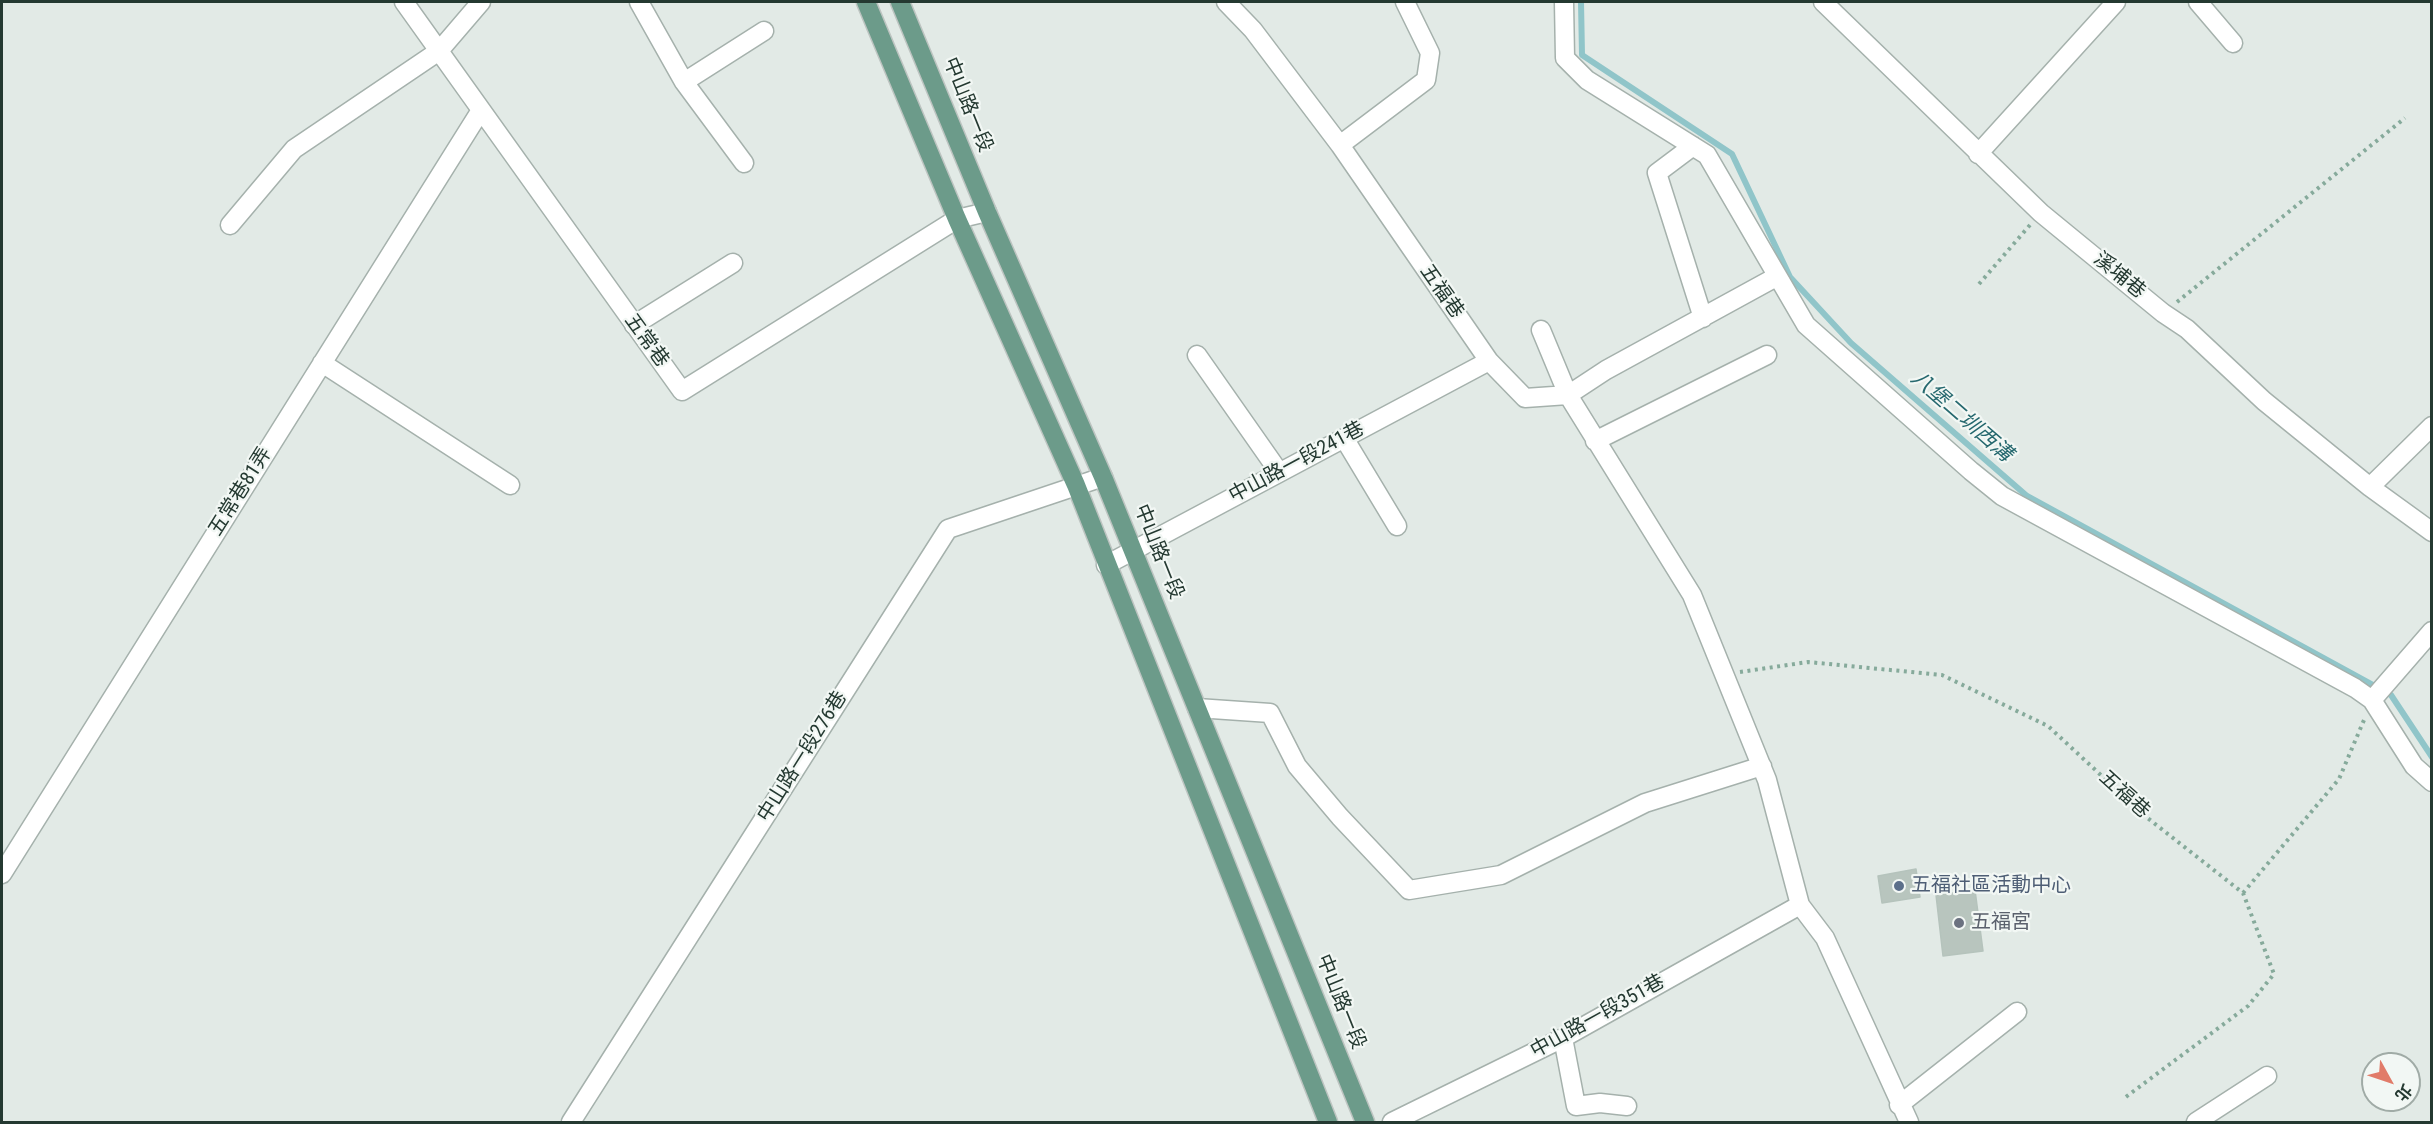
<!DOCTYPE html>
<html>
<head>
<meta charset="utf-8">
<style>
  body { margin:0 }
  #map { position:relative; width:2433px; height:1124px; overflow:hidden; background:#e2eae6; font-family:"Roboto Condensed","Noto Sans TC",sans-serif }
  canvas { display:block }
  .frame { position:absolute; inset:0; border:3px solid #243931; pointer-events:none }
  .north { position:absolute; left:2361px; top:1052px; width:60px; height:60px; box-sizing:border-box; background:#f2f7f4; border:2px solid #a0aba6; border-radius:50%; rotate:130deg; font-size:16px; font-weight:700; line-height:24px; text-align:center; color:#243931 }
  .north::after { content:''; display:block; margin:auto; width:21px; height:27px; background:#e17b69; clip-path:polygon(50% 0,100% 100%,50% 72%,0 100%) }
</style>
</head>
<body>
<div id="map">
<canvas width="2433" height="1124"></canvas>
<div class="frame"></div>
<div class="north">北</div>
</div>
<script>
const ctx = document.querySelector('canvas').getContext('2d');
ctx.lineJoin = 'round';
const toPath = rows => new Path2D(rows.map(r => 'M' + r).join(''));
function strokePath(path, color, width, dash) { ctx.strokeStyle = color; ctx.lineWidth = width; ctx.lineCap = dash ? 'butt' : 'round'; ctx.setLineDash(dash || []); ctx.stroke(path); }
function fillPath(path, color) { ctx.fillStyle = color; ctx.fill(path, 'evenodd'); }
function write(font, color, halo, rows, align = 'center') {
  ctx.font = font + ' "Roboto Condensed","Noto Sans TC",sans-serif'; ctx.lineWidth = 4.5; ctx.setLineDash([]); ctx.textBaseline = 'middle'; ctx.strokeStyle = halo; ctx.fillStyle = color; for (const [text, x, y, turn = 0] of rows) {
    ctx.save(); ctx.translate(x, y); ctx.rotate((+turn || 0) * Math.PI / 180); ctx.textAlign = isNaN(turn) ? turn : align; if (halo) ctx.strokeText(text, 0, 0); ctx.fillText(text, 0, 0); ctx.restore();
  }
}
strokePath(toPath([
  [1581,2,1582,55,1732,154,1790,277,1851,343,2027,496,2391,695,2432,757]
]), '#90c5c9', 6);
const building = toPath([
  [1916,869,1920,897,1882,903,1878,876,1916,869],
  [1975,890,1983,951,1943,956,1936,895,1975,890]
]);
fillPath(building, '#b8c5be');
strokePath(building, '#b5c3bc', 1.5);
const minor = toPath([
  [404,2,682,391,957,219,987,212],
  [639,2,684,82,744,163],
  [1226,2,1253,30,1340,145,1489,361,1525,398,1568,395,1692,595,1767,780,1800,905,1825,938,1909,1122],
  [1564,2,1565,58,1587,80,1707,155,1806,325,1971,471,2002,496,2355,688,2372,700,2414,766,2432,782],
  [1823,2,2041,213,2163,313,2187,329,2264,401,2370,487,2432,532],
  [2198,2,2233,43],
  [684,82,764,31],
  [1340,145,1426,80,1430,53,1405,2],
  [1693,146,1657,173,1703,318],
  [1978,154,2116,2],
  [230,225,294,149,439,51,481,2],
  [634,325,733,263],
  [1541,330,1568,395,1606,370,1776,277],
  [1197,355,1279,472],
  [322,363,510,485],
  [1344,438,1397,526],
  [1595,441,1767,355],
  [2370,487,2432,426],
  [1106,565,1489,361],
  [2372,700,2432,631],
  [1197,708,1270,713,1297,766,1340,817,1409,890,1501,875,1645,803,1762,766],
  [2,874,481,110],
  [1563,1038,1576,1106,1600,1103,1627,1106],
  [1899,1105,2017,1012],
  [571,1122,948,529,1103,477],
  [1392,1122,1563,1038,1800,905],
  [2196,1122,2267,1076]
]);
const major = toPath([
  [866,2,957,219,1076,485,1328,1122],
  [900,2,987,212,1103,477,1365,1122]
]);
strokePath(minor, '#a5b1ac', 21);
strokePath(major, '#bdc4c1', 21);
strokePath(toPath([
  [1979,284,2030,225],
  [2177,302,2405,118],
  [1740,672,1808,662,1942,675,2048,726,2145,816,2243,893,2274,974,2248,1006,2123,1099],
  [2243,893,2339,779,2364,720]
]), '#86aa9b', 4, [3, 4.5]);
strokePath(minor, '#fff', 18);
strokePath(major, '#6c9b8a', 18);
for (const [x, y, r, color] of [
  [1899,886,6,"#5c6f8a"],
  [1959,923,6,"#6b7280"]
]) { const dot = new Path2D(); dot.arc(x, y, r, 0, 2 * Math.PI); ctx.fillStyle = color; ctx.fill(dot); strokePath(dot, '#f2f7f4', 2); }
write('20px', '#243931', '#f2f7f4', [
  ["中山路一段",967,105,68],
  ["溪埔巷",2119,276,39],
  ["五福巷",1441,292,55],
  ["五常巷",646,341,54],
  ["中山路一段241巷",1297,463,-28],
  ["五常巷81弄",241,492,-58],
  ["中山路一段",1158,552,68],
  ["中山路一段276巷",803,757,-58],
  ["五福巷",2124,795,42],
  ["中山路一段",1340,1002,68],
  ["中山路一段351巷",1598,1017,-29]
]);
write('20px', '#4e5e75', '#f2f7f4', [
  ["五福社區活動中心",1911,886]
], 'left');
write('20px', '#5b616d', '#f2f7f4', [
  ["五福宮",1971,923]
], 'left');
write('italic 21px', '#25686e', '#f2f7f4', [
  ["八堡二圳西溝",1961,417,41]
]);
</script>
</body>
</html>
